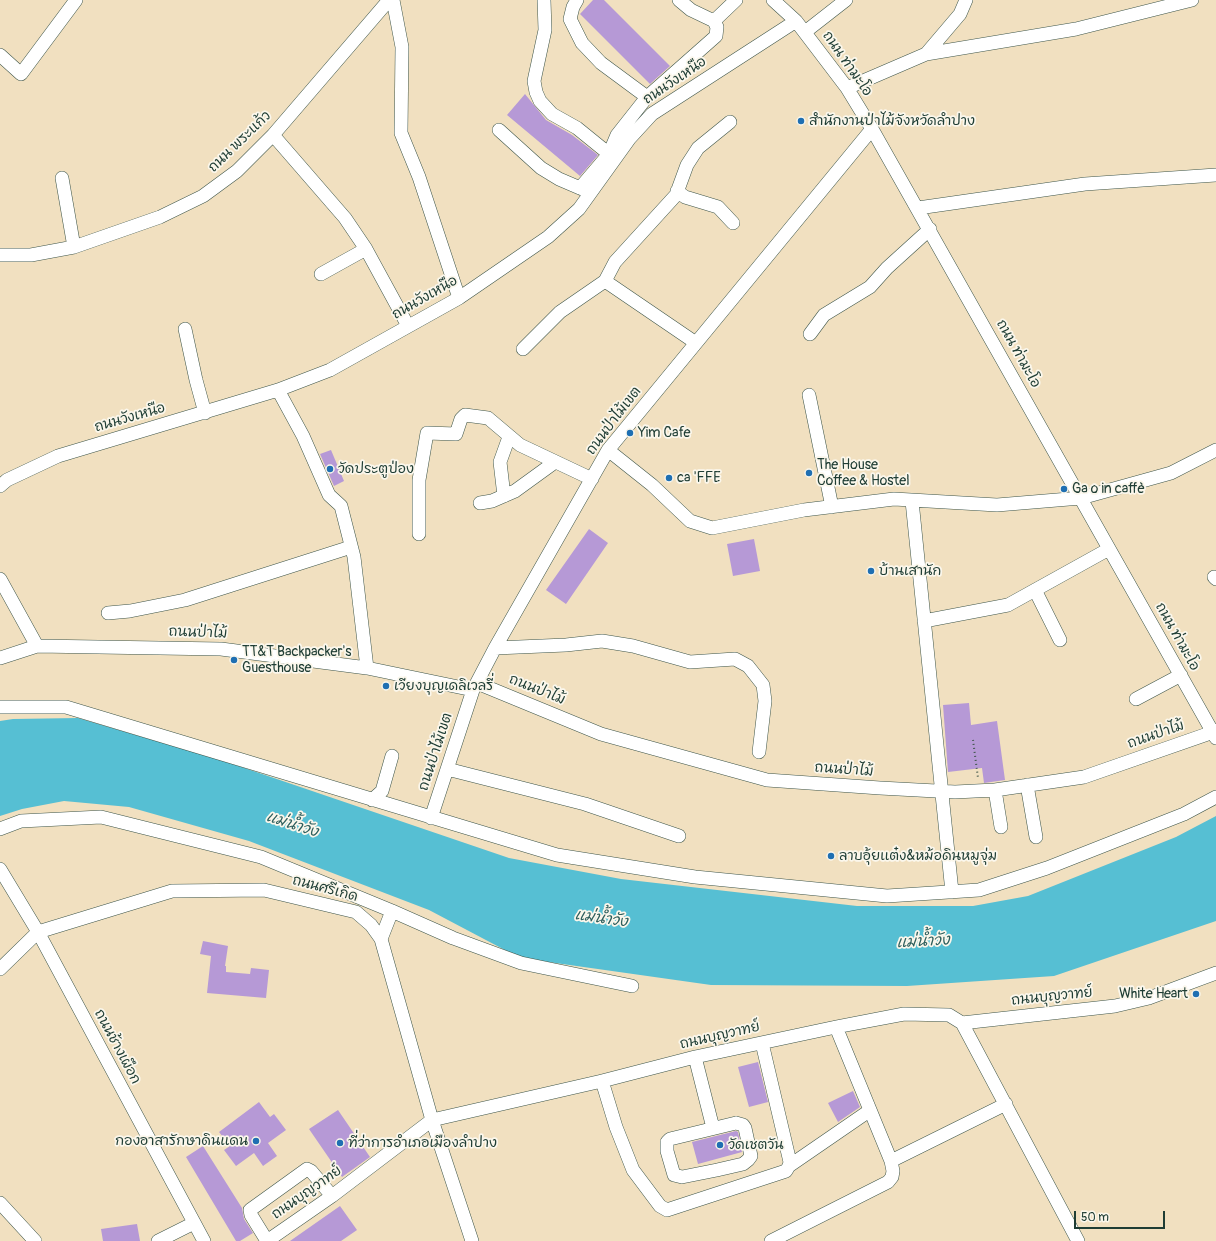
<!DOCTYPE html>
<html>
<head>
<meta charset="utf-8">
<style>
  body { margin:0 }
  #map { position:relative; width:1216px; height:1241px; overflow:hidden; background:#f1e0c0; font-family:Pangolin,sans-serif }
  canvas { display:block }
  .scale { position:absolute; left:1074px; top:1211px; width:91px; height:18px; box-sizing:border-box; border:2px solid #1f3d34; border-top:0; padding-left:5px; font-size:12px; line-height:14px; white-space:nowrap; color:#1f3d34; -webkit-text-stroke:3px #fbf7ec; paint-order:stroke }
</style>
</head>
<body>
<div id="map">
<canvas width="1216" height="1241"></canvas>
<div class="scale">50 m</div>
</div>
<script>
const ctx = document.querySelector('canvas').getContext('2d');
ctx.lineJoin = 'round';
function fillPath(path, color) { ctx.fillStyle = color; ctx.fill(path, 'evenodd'); }
const toPath = rows => new Path2D(rows.map(r => 'M' + r).join(''));
function strokePath(path, color, width, dash) { ctx.strokeStyle = color; ctx.lineWidth = width; ctx.lineCap = dash ? 'butt' : 'round'; ctx.setLineDash(dash || []); ctx.stroke(path); }
function write(font, color, halo, rows, align = 'center') {
  ctx.font = font + ' Pangolin,"Playpen Sans Thai",sans-serif'; ctx.lineWidth = 3.5; ctx.setLineDash([]); ctx.textBaseline = 'middle'; ctx.strokeStyle = halo; ctx.fillStyle = color; for (const [text, x, y, turn = 0] of rows) {
    ctx.save(); ctx.translate(x, y); ctx.rotate((+turn || 0) * Math.PI / 180); ctx.textAlign = isNaN(turn) ? turn : align; if (halo) ctx.strokeText(text, 0, 0); ctx.fillText(text, 0, 0); ctx.restore();
  }
}
fillPath(toPath([
  [78,718,221,760,509,858,621,879,857,906,973,906,1028,896,1176,837,1216,816,1216,921,1054,976,907,986,711,985,520,958,429,910,249,841,129,807,64,801,22,809,0,816,0,721,13,719]
]), '#56bfd3');
fillPath(toPath([
  [593,0,604,0,670,66,650,84,580,14],
  [525,94,546,120,572,135,598,155,580,176,507,115],
  [331,450,344,481,334,486,320,454],
  [589,529,608,543,566,604,546,590],
  [754,539,760,571,733,576,727,544],
  [969,703,971,725,997,721,1005,780,984,783,982,768,948,772,943,705],
  [203,941,228,946,225,966,226,966,226,972,250,974,251,968,269,970,266,998,207,993,211,956,200,954],
  [758,1062,768,1102,749,1107,738,1067],
  [853,1091,860,1107,838,1122,828,1103],
  [259,1102,270,1117,274,1114,286,1130,268,1143,277,1156,263,1166,254,1153,236,1166,224,1150,230,1146,219,1132],
  [338,1110,370,1157,342,1177,309,1129],
  [736,1131,738,1132,742,1152,698,1164,692,1142],
  [203,1146,242,1208,244,1219,253,1233,240,1241,236,1241,186,1157],
  [340,1206,357,1230,341,1241,290,1241],
  [137,1224,140,1241,103,1241,101,1229]
]), '#b699d6');
const minor = toPath([
  [393,0,402,47,401,133,419,177,459,298],
  [544,0,545,30,534,81,536,92,540,101,552,114,577,128,609,154],
  [577,0,573,7,570,19,582,43,601,63,647,97],
  [679,0,691,10,714,21,736,0],
  [773,0,796,21,812,42,847,88,872,129,1216,738],
  [805,32,846,0],
  [926,54,960,14,966,0],
  [0,55,21,74,76,0],
  [847,88,926,54,1076,29,1192,0],
  [499,130,541,168,559,179,587,191],
  [273,135,345,218,366,249,408,326],
  [62,178,74,247],
  [580,188,609,154,617,135,647,97,716,36,717,27,714,21],
  [677,191,685,197,718,207,733,223],
  [918,208,1085,184,1216,175],
  [0,255,31,255,74,247,160,217,203,196,237,171,273,135,389,0],
  [321,274,366,249],
  [605,281,696,343],
  [185,329,196,380,205,413],
  [810,334,824,315,870,287,887,268,930,229],
  [523,349,560,312,605,281,615,262,676,195,687,165,698,148,730,122],
  [278,390,303,436,329,495,341,506,354,557,367,668],
  [809,395,832,507],
  [608,450,652,485,690,521,712,528,804,510,894,499,997,505,1081,498,1171,473,1216,450],
  [0,486,7,480,58,456,278,390,330,370,459,298,548,237,579,209,630,138,652,114,796,21],
  [504,496,500,462,509,437],
  [912,501,952,892],
  [480,503,492,501,515,491,555,462],
  [419,534,419,480,427,433,456,434,461,419,465,415,488,418,520,445,592,479],
  [1214,577,1216,579],
  [0,579,37,646],
  [1035,590,1060,640],
  [108,613,130,611,185,600,351,547],
  [924,621,1008,605,1109,549],
  [495,648,566,645,602,641,633,646,690,662,735,659,748,666,763,685,765,701,759,752],
  [0,658,37,646,221,649,367,668,473,690],
  [477,683,601,734,767,780,880,788,955,792,995,790,1084,777,1216,731],
  [1136,699,1181,675],
  [0,707,66,707,557,855,695,877,887,896,979,890,1047,868,1184,814,1216,797],
  [447,769,585,804,679,836],
  [1027,785,1036,837],
  [995,790,1001,827],
  [372,800,382,791,392,756],
  [431,818,473,690,495,648,608,450,872,129],
  [0,829,21,821,101,817,261,857,392,911],
  [0,869,38,932,204,1241],
  [381,939,392,911,453,938,521,963,632,986],
  [0,969,38,932,172,891,264,890,356,912,371,925,381,939,432,1120,472,1241],
  [962,1023,1078,1241],
  [762,1043,790,1162,789,1166],
  [695,1057,713,1128],
  [602,1081,616,1127,633,1170,660,1206,667,1210,786,1171,789,1166,869,1111],
  [736,1123,743,1125,745,1128,751,1156,748,1160,743,1164,717,1170,682,1177,674,1175,667,1151,667,1142,670,1139,736,1123],
  [891,1161,1006,1104],
  [0,1203,35,1241],
  [158,1241,194,1223],
  [267,1241,332,1196,432,1120,602,1081,695,1057,836,1027,904,1014,949,1015,962,1023,1115,1006,1149,998,1216,973],
  [267,1241,251,1215,250,1210,307,1169,311,1171,332,1196],
  [771,1241,888,1182,892,1177,893,1171,891,1161,836,1027]
]);
strokePath(minor, '#3e5549', 14);
strokePath(toPath([
  [973,740,978,778]
]), '#3e5549', 2, [1, 3]);
strokePath(minor, '#fff', 13);
for (const [x, y, r, color] of [
  [801,121,4,"#1f6fb2"],
  [630,433,4,"#1f6fb2"],
  [330,469,4,"#1f6fb2"],
  [809,473,4,"#1f6fb2"],
  [669,478,4,"#1f6fb2"],
  [1064,489,4,"#1f6fb2"],
  [871,571,4,"#1f6fb2"],
  [234,660,4,"#1f6fb2"],
  [386,686,4,"#1f6fb2"],
  [831,856,4,"#1f6fb2"],
  [1196,994,4,"#1f6fb2"],
  [256,1141,4,"#1f6fb2"],
  [340,1143,4,"#1f6fb2"],
  [720,1145,4,"#1f6fb2"]
]) { const dot = new Path2D(); dot.arc(x, y, r, 0, 2 * Math.PI); ctx.fillStyle = color; ctx.fill(dot); strokePath(dot, '#fbf7ec', 1.5); }
write('14px', '#1f3d34', '#fbf7ec', [
  ["ถนน ท่ามะโอ",847,64,55],
  ["ถนนวังเหนือ",675,81,-34],
  ["ถนน พระแก้ว",240,142,-44],
  ["ถนนวังเหนือ",425,298,-30],
  ["ถนน ท่ามะโอ",1018,354,61],
  ["ถนนวังเหนือ",130,418,-16],
  ["ถนนป่าไม้เขต",614,421,-53],
  ["ถนนป่าไม้",198,633,2],
  ["ถนน ท่ามะโอ",1177,637,61],
  ["ถนนป่าไม้",537,690,22],
  ["ถนนป่าไม้",1156,735,-19],
  ["ถนนป่าไม้เขต",436,752,-72],
  ["ถนนป่าไม้",844,770,4],
  ["ถนนศรีเกิด",325,889,15],
  ["ถนนบุญวาทย์",1052,997,-6],
  ["ถนนบุญวาทย์",720,1036,-13],
  ["ถนนช้างเผือก",117,1047,62],
  ["ถนนบุญวาทย์",307,1193,-35]
]);
write('14px', '#1f3d34', '#fbf7ec', [
  ["สำนักงานป่าไม้จังหวัดลำปาง",809,121],
  ["Yim Cafe",638,433],
  ["The House",817,465],
  ["Coffee & Hostel",817,481],
  ["วัดประตูป่อง",338,469],
  ["ca 'FFE",677,478],
  ["Ga o in caffè",1072,489],
  ["บ้านเสานัก",879,571],
  ["TT&T Backpacker's",242,652],
  ["Guesthouse",242,668],
  ["เวียงบุญเดลิเวลรี่",394,686],
  ["ลาบอุ้ยแต๋ง&หม้อดินหมูจุ่ม",839,856],
  ["White Heart",1188,994,"right"],
  ["กองอาสารักษาดินแดน",248,1141,"right"],
  ["ที่ว่าการอำเภอเมืองลำปาง",348,1143],
  ["วัดเชตวัน",728,1145]
], 'left');
write('italic 15px', '#2d5e5c', '#fbf7ec', [
  ["แม่น้ำวัง",292,825,18],
  ["แม่น้ำวัง",601,919,8],
  ["แม่น้ำวัง",923,942,-3]
]);
</script>
</body>
</html>
